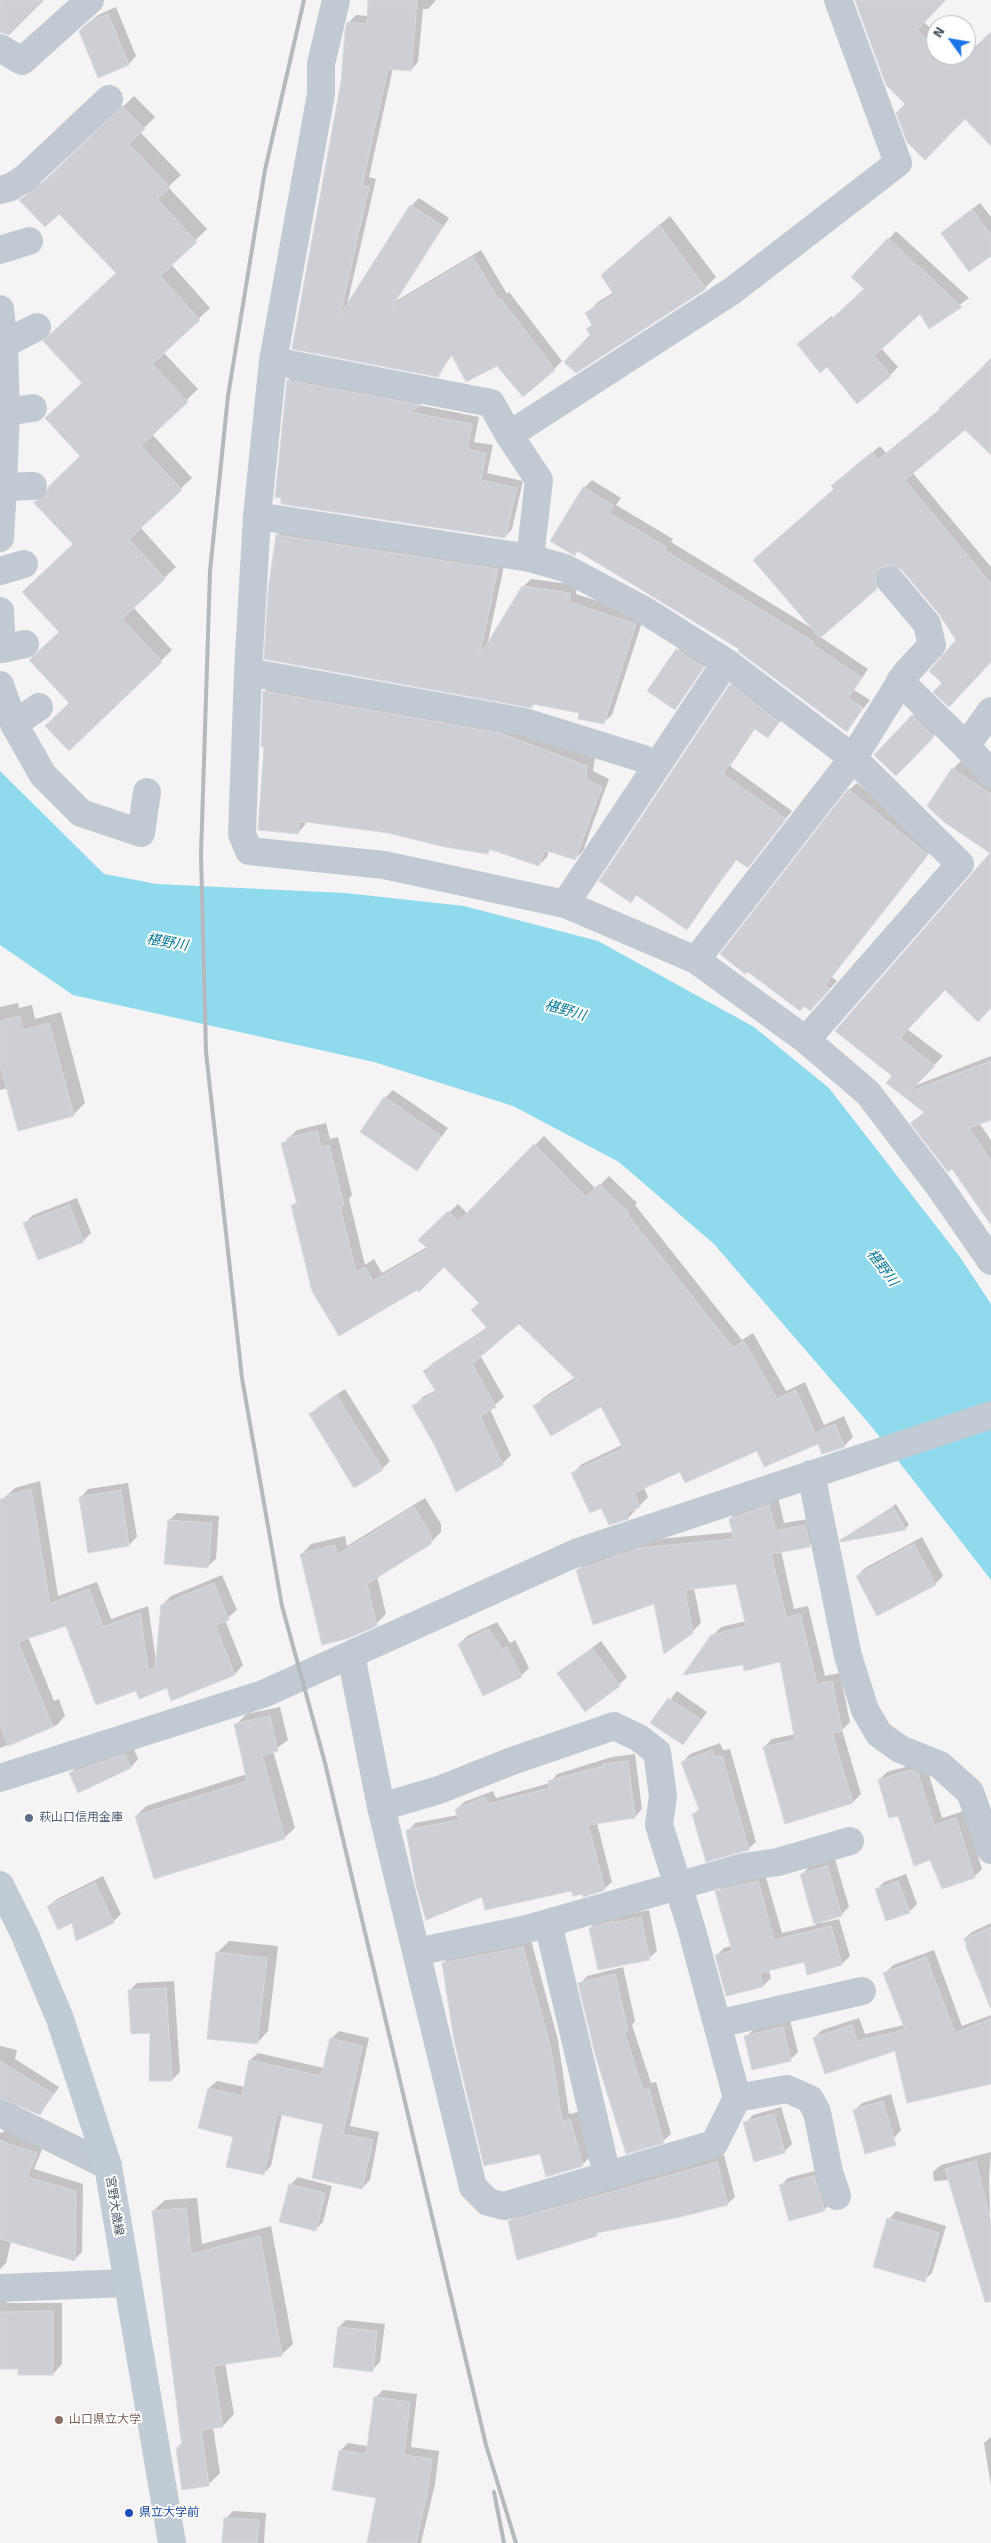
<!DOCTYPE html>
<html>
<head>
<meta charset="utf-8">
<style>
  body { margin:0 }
  #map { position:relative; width:991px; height:2543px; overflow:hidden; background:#f5f3f3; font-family:Signika,sans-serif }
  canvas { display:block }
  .north { position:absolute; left:926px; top:15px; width:50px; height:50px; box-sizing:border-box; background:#fff; border:1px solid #b7bbc0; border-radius:50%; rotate:302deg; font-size:14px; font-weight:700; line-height:20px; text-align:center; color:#4a5661 }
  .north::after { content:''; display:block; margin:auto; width:18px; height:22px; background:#1a73e8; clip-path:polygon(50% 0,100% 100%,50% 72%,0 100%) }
</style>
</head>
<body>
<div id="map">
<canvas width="991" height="2543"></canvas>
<div class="north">N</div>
</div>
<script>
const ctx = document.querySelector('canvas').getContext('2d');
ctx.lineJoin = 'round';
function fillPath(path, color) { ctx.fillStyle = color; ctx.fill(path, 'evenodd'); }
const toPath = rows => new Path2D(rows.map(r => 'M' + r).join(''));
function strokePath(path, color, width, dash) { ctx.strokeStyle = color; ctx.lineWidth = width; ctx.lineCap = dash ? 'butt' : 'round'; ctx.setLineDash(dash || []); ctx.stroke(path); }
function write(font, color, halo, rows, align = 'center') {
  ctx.font = font + ' Signika,"Noto Sans JP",sans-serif'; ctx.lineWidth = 4; ctx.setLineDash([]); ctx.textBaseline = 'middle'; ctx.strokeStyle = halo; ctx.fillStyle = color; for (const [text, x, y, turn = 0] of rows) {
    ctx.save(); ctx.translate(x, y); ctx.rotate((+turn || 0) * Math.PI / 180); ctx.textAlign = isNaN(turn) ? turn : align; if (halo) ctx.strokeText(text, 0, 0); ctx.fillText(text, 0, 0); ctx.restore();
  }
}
fillPath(toPath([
  [0,771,104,874,157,884,345,893,464,906,598,941,754,1027,829,1088,960,1257,991,1304,991,1580,871,1426,714,1244,619,1162,513,1106,374,1062,73,995,0,945]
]), '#90daee');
fillPath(toPath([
  [369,0,436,0,428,9,423,9,418,62,411,70,393,68,369,177,376,179,347,305,411,206,419,198,449,218,396,301,481,250,507,294,509,292,562,361,554,369,497,364,453,354,437,375,294,348,342,82,348,23,356,15,369,16],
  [856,0,944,0,924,22,936,34,936,55,956,55,961,60,991,33,991,145,965,117,907,104],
  [116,7,136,56,129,64,99,77,88,23,98,15],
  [134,96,155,117,140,132,181,175,168,187,207,229,171,264,210,308,163,352,198,389,152,434,192,478,140,527,176,567,133,607,172,650,69,749,70,703,61,632,74,544,35,502,81,456,83,383,118,273,59,212,21,200,32,189,49,178],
  [980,203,991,217,991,254,942,233],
  [670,216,716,277,705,288,576,371,592,335,588,329,593,323,587,313,598,302,614,292,614,264],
  [896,231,969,298,929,327,920,313,881,348,898,367,890,375,806,337,832,316,833,318,865,288,889,239],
  [991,358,991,454,965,429,912,472,991,567,991,660,944,683,958,640,940,613,902,568,888,563,882,566,885,580,819,636,868,669,854,690,870,700,846,731,741,649,579,550,575,554,584,488,592,480,621,498,616,505,673,539,671,542,813,629,754,560,835,489,841,479,880,446,886,453,941,409],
  [296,373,427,398,419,405,479,417,474,442,493,445,487,473,523,481,512,529,505,537,276,496,288,380],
  [285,528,505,561,487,646,523,587,531,579,577,585,576,594,644,616,612,715,604,722,580,712,535,703,532,706,277,535],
  [684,642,711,658,675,708,649,690],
  [738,678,786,714,768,737,755,728,730,766,792,811,747,867,737,859,687,928,638,894,631,901,731,685],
  [272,683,509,726,595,758,593,771,609,779,583,851,575,859,549,850,547,857,539,865,492,848,488,853,389,831,306,821,305,825,298,833,266,746,262,746,265,691],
  [920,708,941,728,896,774,875,755],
  [962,760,991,785,991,853,928,805,953,769],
  [857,783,935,846,832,977,837,981,818,1002,849,790],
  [991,853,991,1007,945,989,907,1029,943,1056,914,1086,991,1056,991,1118,979,1123,991,1140,991,1223,953,1167,912,1123,925,1111,894,1075,837,1031],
  [18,1003,19,1008,32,1005,35,1019,61,1012,85,1103,73,1115,8,1088,0,1090,0,1007],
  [393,1090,448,1128,417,1170,385,1098],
  [326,1123,330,1139,338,1137,352,1195,349,1199,365,1265,374,1259,382,1273,427,1247,429,1231,458,1204,468,1214,544,1136,596,1189,609,1176,637,1203,635,1205,742,1340,753,1333,786,1391,805,1382,824,1425,844,1416,853,1437,844,1446,818,1442,757,1449,680,1470,644,1487,648,1497,628,1518,602,1506,573,1473,582,1464,622,1445,601,1406,535,1406,544,1397,576,1377,519,1322,480,1355,504,1397,490,1409,511,1455,502,1464,436,1446,414,1406,423,1397,436,1390,424,1371,433,1363,488,1327,480,1303,444,1265,417,1288,339,1334,292,1206,297,1201,283,1144,297,1130],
  [77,1198,91,1233,83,1241,25,1223,33,1215],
  [345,1389,390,1461,382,1469,355,1486,310,1415,318,1407],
  [40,1481,58,1596,97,1582,111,1619,148,1606,156,1660,162,1605,171,1596,222,1575,237,1610,225,1620,243,1665,235,1674,168,1686,136,1689,67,1625,28,1637,54,1701,59,1699,65,1716,57,1725,0,1748,0,1513,6,1496,15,1488],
  [128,1483,137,1537,129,1545,81,1497,88,1489],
  [778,1497,784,1523,814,1518,818,1538,809,1546,781,1551,794,1609,808,1606,825,1676,840,1673,850,1722,842,1730,861,1794,853,1802,764,1747,772,1739,796,1734,781,1661,712,1636,721,1627,746,1621,737,1583,694,1588,701,1623,692,1632,655,1603,577,1570,586,1562,648,1540,734,1532,730,1519,738,1510],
  [425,1498,441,1524,441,1532,430,1543,377,1576,386,1614,376,1624,301,1555,311,1544,345,1536,347,1546],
  [896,1504,909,1525,906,1528,842,1540],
  [177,1513,219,1516,216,1559,208,1566,169,1520],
  [922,1537,943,1576,935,1584,857,1576,865,1568],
  [497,1622,510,1643,515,1640,529,1668,521,1676,459,1644,467,1636],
  [601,1641,627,1677,619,1685,559,1673],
  [677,1691,707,1712,683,1744,652,1723],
  [280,1707,288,1740,273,1751,295,1828,284,1838,136,1816,146,1806,247,1774,236,1725,246,1714],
  [720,1743,723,1750,730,1749,756,1842,748,1849,693,1815,700,1808,683,1762,690,1754],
  [133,1747,138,1759,131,1767,78,1791,70,1773,78,1766],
  [635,1754,642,1809,635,1817,597,1823,612,1882,604,1889,583,1892,572,1889,483,1895,408,1831,415,1823,458,1815,456,1810,464,1802,493,1791,496,1798,550,1783,557,1774,612,1757],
  [919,1763,926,1765,942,1818,964,1811,982,1869,974,1877,930,1858,879,1780,887,1772],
  [835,1859,849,1907,841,1915,820,1921,821,1923,839,1919,850,1956,842,1964,808,1974,805,1961,769,1970,771,1978,763,1986,727,1995,716,1956,724,1948,732,1946,717,1892,725,1884,765,1874,782,1933,816,1925,801,1875,809,1867],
  [906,1874,917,1904,909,1912,877,1889,884,1882],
  [103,1876,121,1914,113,1922,73,1921,49,1906,57,1899],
  [649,1910,657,1951,649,1958,590,1928,598,1920],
  [991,1923,991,2005,964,1939,972,1932],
  [531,1940,558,2040,569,2114,578,2112,590,2157,582,2165,541,2153,443,1963,451,1955],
  [229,1941,278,1946,268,2031,257,2043,217,1953],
  [934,1950,962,2026,991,2015,991,2082,896,2050,814,2038,822,2030,859,2018,865,2034,904,2025,885,1973,893,1965],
  [623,1967,635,2021,632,2025,651,2083,656,2082,671,2134,663,2141,580,1984,587,1976],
  [174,1981,180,2072,172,2080,152,2031,129,1991,137,1983],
  [790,2020,798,2052,790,2060,746,2037,754,2029],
  [339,2031,369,2038,350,2126,379,2132,370,2180,362,2188,324,2123,282,2114,271,2166,263,2174,234,2136,200,2127,209,2088,217,2081,245,2087,250,2060,258,2053,324,2068,331,2039],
  [0,2046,17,2050,15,2059,59,2087,40,2114,0,2084],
  [891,2094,901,2130,894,2138,854,2111,862,2103],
  [781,2107,792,2144,784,2152,745,2123,753,2115],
  [11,2124,44,2145,34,2169,83,2184,82,2252,74,2260,11,2241,6,2263,0,2269,0,2143,4,2144,5,2142,0,2140,0,2132,2,2133],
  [991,2152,989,2179,991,2257,950,2180,934,2181,933,2172,941,2165],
  [724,2155,735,2197,727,2204,600,2231,596,2235,509,2221,517,2214],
  [822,2169,832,2202,824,2210,781,2185,788,2178],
  [298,2177,332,2186,323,2222,315,2230,290,2185],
  [197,2198,202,2244,271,2226,293,2344,281,2355,225,2363,234,2414,223,2426,213,2427,220,2473,209,2484,177,2448,182,2443,153,2211,165,2200],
  [896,2211,946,2226,932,2273,924,2280,889,2219],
  [0,2293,6,2294,7,2303,62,2303,62,2364,53,2374,19,2368,0,2368],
  [346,2320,385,2324,380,2362,372,2370,339,2327],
  [383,2390,417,2394,411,2447,439,2451,435,2484,421,2543,368,2543,377,2497,340,2451,348,2443,368,2446,375,2398],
  [991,2437,991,2486,984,2443],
  [233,2511,266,2513,264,2543,222,2543,225,2519]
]), '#0003');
const building = toPath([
  [0,0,44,0,9,35,0,32,0,0],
  [368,0,417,0,411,71,388,69,362,185,369,187,340,315,410,205,443,226,392,306,473,257,499,300,501,299,555,370,523,397,497,366,466,382,451,354,438,377,292,349,341,82,345,31,347,22,367,24,368,0],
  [855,0,946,0,917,30,936,50,936,55,941,55,953,67,991,32,991,146,965,119,925,160,907,142,896,113,905,104,886,85,855,0],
  [108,14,129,65,98,78,79,31,89,22,108,14],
  [122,106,145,129,129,144,170,187,157,199,197,242,160,276,200,320,152,364,188,402,141,446,182,490,129,539,165,579,122,619,162,662,69,751,45,726,69,703,29,660,59,632,22,592,73,544,33,502,42,499,47,493,49,486,80,456,45,418,82,383,43,341,116,273,59,214,45,227,19,200,36,189,122,106],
  [972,209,991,235,991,256,969,272,941,233,972,209],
  [659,225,706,289,576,373,564,362,590,335,586,329,592,325,585,313,614,295,601,275,659,225],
  [888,238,962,307,929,329,920,314,874,356,891,376,857,404,827,367,820,373,797,344,823,323,825,325,864,289,851,277,888,238],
  [991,360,991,455,965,430,905,480,991,584,991,662,949,707,933,692,942,683,929,671,956,640,939,614,901,569,888,565,880,568,875,575,877,589,820,638,753,560,834,489,831,486,872,452,878,460,940,409,939,408,991,360],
  [287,380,421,405,409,412,472,424,467,449,486,453,481,480,517,488,505,538,281,504,281,498,275,497,287,380],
  [583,487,614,506,609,513,666,547,664,550,814,642,812,644,861,677,848,698,863,708,847,732,738,651,739,649,576,550,575,556,550,541,583,487],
  [276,535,498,569,479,657,522,586,570,593,569,602,636,624,604,724,578,719,579,713,533,704,532,708,264,659,268,591,276,535],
  [676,649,704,667,675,710,647,691,676,649],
  [730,684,779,722,768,738,753,728,723,774,786,819,748,868,735,859,687,930,636,895,631,903,599,881,730,684],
  [263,691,500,733,587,766,586,779,602,787,575,860,545,850,539,866,489,849,488,854,445,847,388,833,299,821,298,834,258,830,264,747,261,747,263,691],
  [912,715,934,737,896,776,874,755,912,715],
  [952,768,991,794,991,1008,978,1022,945,990,900,1038,935,1066,909,1092,991,1061,991,1120,969,1128,991,1161,991,1225,952,1169,948,1172,910,1123,925,1113,886,1083,892,1076,835,1031,990,853,944,822,927,806,952,768],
  [848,789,928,855,825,985,830,989,810,1011,804,1006,800,1011,748,972,745,974,720,954,848,789],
  [20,1016,23,1030,49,1023,74,1116,18,1131,0,1064,0,1021,20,1016],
  [384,1097,441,1136,417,1171,360,1132,384,1097],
  [317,1131,321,1147,329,1145,344,1205,340,1207,356,1272,365,1267,373,1281,428,1249,418,1240,448,1211,458,1222,534,1144,586,1197,599,1184,629,1213,627,1214,733,1348,744,1341,777,1399,796,1390,815,1433,835,1424,845,1447,822,1454,818,1444,764,1467,757,1451,685,1483,680,1472,634,1493,640,1507,627,1513,629,1519,609,1525,601,1508,590,1513,571,1473,623,1448,601,1407,551,1436,533,1406,577,1380,519,1324,472,1364,496,1407,480,1416,503,1465,456,1492,435,1446,412,1406,436,1392,423,1371,488,1329,471,1310,479,1303,444,1267,419,1292,417,1290,339,1336,312,1291,291,1205,297,1204,281,1143,287,1141,287,1138,317,1131],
  [69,1205,84,1242,38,1260,23,1223,69,1205],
  [337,1396,383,1470,354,1488,309,1414,337,1396],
  [31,1489,50,1604,89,1589,103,1627,140,1613,148,1669,155,1669,161,1605,214,1583,229,1620,215,1625,235,1675,171,1701,167,1688,139,1699,136,1691,96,1705,66,1626,18,1642,53,1727,8,1746,0,1725,0,1499,5,1498,5,1496,31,1489],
  [121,1490,129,1546,88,1553,79,1497,121,1490],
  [769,1505,776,1531,805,1525,810,1547,771,1554,786,1617,800,1614,817,1684,832,1681,842,1731,832,1733,853,1803,785,1824,763,1747,795,1740,780,1662,744,1671,743,1665,683,1675,711,1635,746,1626,736,1584,685,1590,693,1633,664,1654,654,1604,593,1625,576,1570,639,1548,734,1539,729,1519,769,1505],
  [414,1507,431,1535,431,1544,367,1584,377,1626,349,1638,322,1645,300,1554,335,1545,337,1555,414,1507],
  [893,1507,906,1530,841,1542,840,1540,893,1507],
  [168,1520,212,1523,208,1568,164,1564,168,1520],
  [914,1544,936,1585,877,1616,856,1576,914,1544],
  [489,1629,502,1649,507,1647,522,1677,483,1696,458,1644,489,1629],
  [592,1648,620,1686,585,1712,557,1673,592,1648],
  [668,1698,701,1720,683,1745,650,1723,668,1698],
  [270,1716,278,1751,262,1755,285,1839,154,1879,135,1816,247,1781,234,1724,270,1716],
  [712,1750,715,1757,722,1756,749,1850,706,1862,692,1814,700,1812,681,1762,712,1750],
  [125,1754,131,1768,78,1793,69,1773,125,1754],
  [628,1761,635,1818,588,1825,605,1890,583,1897,582,1894,573,1896,571,1891,485,1910,482,1897,426,1920,416,1886,406,1830,459,1820,455,1809,485,1797,488,1804,550,1788,548,1781,604,1766,603,1764,628,1761],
  [910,1770,918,1773,934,1825,956,1818,975,1878,942,1889,930,1860,914,1866,898,1816,889,1818,878,1780,910,1770],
  [827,1866,842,1916,814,1924,800,1874,827,1866],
  [758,1881,774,1940,831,1926,842,1965,807,1975,804,1962,760,1973,763,1987,726,1996,715,1955,732,1951,715,1891,758,1881],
  [898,1881,910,1913,886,1921,875,1889,898,1881],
  [95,1883,114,1923,76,1941,72,1923,58,1930,47,1906,95,1883],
  [641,1917,650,1960,598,1970,589,1928,613,1921,613,1923,641,1917],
  [991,1927,991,2007,990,2007,966,1947,966,1938,991,1927],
  [523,1947,551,2049,562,2121,570,2119,583,2166,546,2177,540,2154,484,2166,454,2040,442,1963,523,1947],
  [216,1952,267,1958,257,2044,207,2039,216,1952],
  [926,1957,955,2033,991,2019,991,2084,907,2103,895,2051,825,2074,813,2038,852,2025,857,2041,905,2030,883,1973,926,1957],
  [615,1974,628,2030,624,2031,643,2090,649,2089,664,2143,626,2154,595,2054,578,1983,615,1974],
  [166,1988,172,2081,149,2081,150,2033,131,2034,128,1990,166,1988],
  [783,2027,791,2061,752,2070,744,2036,783,2027],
  [330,2038,362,2046,343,2134,373,2140,362,2189,312,2178,323,2124,277,2114,264,2175,226,2167,233,2137,198,2128,208,2088,242,2096,249,2060,321,2076,330,2038],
  [0,2061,53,2094,40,2115,0,2098,0,2061],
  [883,2101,896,2145,865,2154,853,2110,883,2101],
  [774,2114,785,2153,754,2162,743,2122,774,2114],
  [0,2141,37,2153,27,2177,76,2191,75,2261,0,2239,0,2141],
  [976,2161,991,2223,991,2302,985,2302,945,2169,976,2161],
  [717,2162,728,2205,676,2218,596,2233,597,2236,517,2260,508,2221,717,2162],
  [814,2176,825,2211,789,2221,779,2185,814,2176],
  [289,2184,325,2193,316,2231,279,2222,289,2184],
  [186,2208,191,2254,260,2236,282,2356,213,2366,223,2427,201,2430,209,2486,182,2490,176,2448,182,2447,152,2211,186,2208],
  [887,2218,939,2233,925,2282,873,2267,887,2218],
  [53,2311,53,2375,18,2375,18,2369,0,2369,0,2312,53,2311],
  [338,2327,377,2331,373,2372,333,2367,338,2327],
  [374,2397,410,2402,404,2455,432,2459,427,2493,416,2543,367,2543,376,2498,332,2490,339,2450,366,2454,374,2397],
  [224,2518,259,2520,257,2543,222,2543,224,2518]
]);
fillPath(building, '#cdcfd5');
strokePath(building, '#d7d9de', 1);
strokePath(toPath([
  [336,0,321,64,321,94,273,361,257,516,248,672,242,834,249,851,384,865,565,904,696,960,806,1040,868,1093,939,1186,991,1261],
  [0,48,22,61,90,0],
  [0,190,11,187,25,178,109,99],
  [0,250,29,241],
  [0,309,4,344,37,327],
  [4,344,6,412,33,408],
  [273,361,491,403,509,435,539,480,530,558],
  [6,412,3,487,33,486],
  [509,435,732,291,898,163,838,0],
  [257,516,530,558,565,568,644,610,726,662,853,758,960,864,806,1040],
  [0,538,3,487],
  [0,571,24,564],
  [0,611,2,649,25,644],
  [248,672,525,722,644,759,655,766],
  [900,681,966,746,991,711],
  [0,685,14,724,39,707],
  [14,724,43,775,81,813,141,833,147,792],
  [966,746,991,773],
  [565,904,726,662],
  [696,960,853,758,906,673,932,645,927,624,890,580],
  [811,1474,848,1656,865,1710,879,1734,900,1749,940,1765,970,1792,991,1850],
  [351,1655,381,1807,473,2187,488,2202,504,2206,714,2144,737,2098,787,2089,810,2099,817,2112,829,2172,837,2196],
  [0,1778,263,1694,578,1552,991,1415],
  [381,1807,439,1790,512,1761,614,1726,639,1738,657,1752,663,1796,659,1825,691,1927,737,2098],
  [548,1923,607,2175],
  [416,1952,527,1929,744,1867,778,1862,850,1841],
  [717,2024,862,1991],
  [0,2113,108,2166],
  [0,2288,127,2283]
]), '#c1cad2', 28);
strokePath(toPath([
  [0,1885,25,1935,60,2019,108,2166,172,2543]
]), '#c1cbd6', 28);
strokePath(toPath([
  [304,0,265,170,228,396,210,571,201,855,206,1052,242,1378,282,1606,325,1763,486,2445,516,2543],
  [494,2492,504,2543]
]), '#b5b8bd', 4);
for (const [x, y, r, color] of [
  [29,1818,5,"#5c6f8a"],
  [59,2420,5,"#8d6e63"],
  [129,2513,5,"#1a4fb4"]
]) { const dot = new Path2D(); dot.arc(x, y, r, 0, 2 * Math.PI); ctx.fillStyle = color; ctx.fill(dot); strokePath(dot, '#fff', 2); }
write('12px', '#4e5e75', '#fff', [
  ["萩山口信用金庫",39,1818]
], 'left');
write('12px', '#4a5661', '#fff', [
  ["宮野大歳線",114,2206,81]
]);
write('12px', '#785e54', '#fff', [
  ["山口県立大学",69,2420]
], 'left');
write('12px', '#164399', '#fff', [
  ["県立大学前",139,2513]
], 'left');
write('italic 14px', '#0c7c9b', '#fff', [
  ["椹野川",167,943,10],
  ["椹野川",565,1011,16],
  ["椹野川",882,1268,53]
]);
</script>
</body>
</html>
